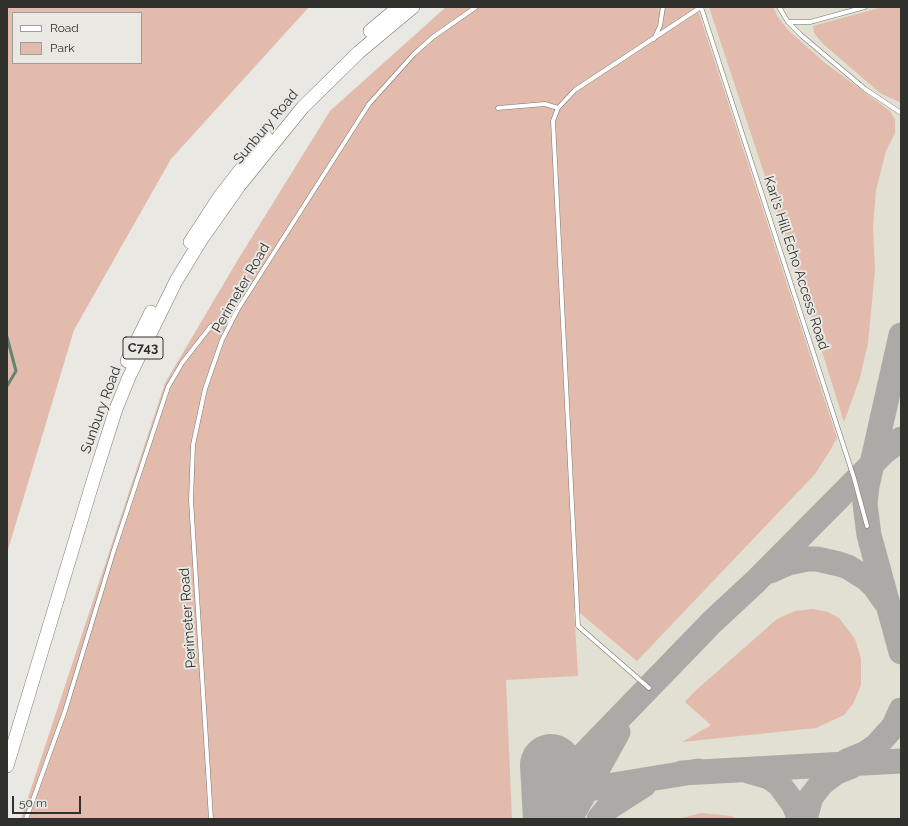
<!DOCTYPE html>
<html>
<head>
<meta charset="utf-8">
<style>
  body { margin:0 }
  #map { position:relative; width:908px; height:826px; overflow:hidden; background:#e9e8e2; font-family:Raleway,sans-serif }
  canvas { display:block }
  .frame { position:absolute; inset:0; border:8px solid #30302d; pointer-events:none }
  .legend { position:absolute; left:12px; top:12px; width:130px; height:52px; box-sizing:border-box; background:#e9e8e2; border:1px solid #9f9e9a; margin:0; padding:5px 7px; list-style:none; font-size:12px; color:#30302d }
  .legend li { display:flex; align-items:center; gap:8px; height:20px }
  .legend b { width:20px; border:1px solid #9f9e9a }
  .scale { position:absolute; left:12px; top:796px; width:69px; height:18px; box-sizing:border-box; border:2px solid #30302d; border-top:0; padding-left:5px; font-size:12px; line-height:14px; white-space:nowrap; color:#30302d; -webkit-text-stroke:3px #e9e8e2; paint-order:stroke }
</style>
</head>
<body>
<div id="map">
<canvas width="908" height="826"></canvas>
<div class="frame"></div>
<ul class="legend">
<li><b style="height:5px;background:#fff"></b>Road</li>
<li><b style="height:11px;background:#e2bbad"></b>Park</li>
</ul>
<div class="scale">50 m</div>
</div>
<script>
const ctx = document.querySelector('canvas').getContext('2d');
ctx.lineJoin = 'round';
function fillPath(path, color) { ctx.fillStyle = color; ctx.fill(path, 'evenodd'); }
const toPath = rows => new Path2D(rows.map(r => 'M' + r).join(''));
function strokePath(path, color, width, dash) { ctx.strokeStyle = color; ctx.lineWidth = width; ctx.lineCap = dash ? 'butt' : 'round'; ctx.setLineDash(dash || []); ctx.stroke(path); }
function write(font, color, halo, rows, align = 'center') {
  ctx.font = font + ' Raleway,sans-serif'; ctx.lineWidth = 4; ctx.setLineDash([]); ctx.textBaseline = 'middle'; ctx.strokeStyle = halo; ctx.fillStyle = color; for (const [text, x, y, turn = 0] of rows) {
    ctx.save(); ctx.translate(x, y); ctx.rotate((+turn || 0) * Math.PI / 180); ctx.textAlign = isNaN(turn) ? turn : align; if (halo) ctx.strokeText(text, 0, 0); ctx.fillText(text, 0, 0); ctx.restore();
  }
}
fillPath(toPath([
  [446,7,901,7,901,819,21,819,165,383,239,258,330,111]
]), '#e1e0d2');
fillPath(toPath([
  [7,7,309,7,171,159,74,330,7,553],
  [13,13,141,13,141,63,13,63],
  [446,7,697,7,837,438,831,449,815,474,637,661,574,608,578,676,506,680,512,819,21,819,165,383,239,258,330,111],
  [709,7,773,7,778,17,787,29,825,63,890,111,895,120,895,133,886,151,876,190,873,226,875,270,868,343,860,378,844,422,819,342,826,340,820,319,813,321],
  [883,7,901,7,901,103,880,93,822,43,814,33,813,26],
  [813,609,828,612,839,618,855,639,861,659,861,685,853,704,844,715,816,728,682,742,711,725,685,702,694,692,777,619,795,611],
  [701,813,731,816,737,819,678,819]
]), '#e2bbad');
strokePath(toPath([
  [7,337,16,371,7,386]
]), '#648373', 3);
strokePath(toPath([
  [901,335,867,486,865,504,869,535,901,652],
  [770,571,788,563,807,559,817,559,839,564,848,567,867,579,875,587,885,601],
  [847,761,866,753,876,746,894,726,901,710],
  [698,771,553,795,560,779,712,622,755,582,883,453,901,439],
  [748,771,769,777,779,784,793,803,800,819],
  [682,773,901,761],
  [570,819,618,732],
  [599,819,608,808,644,785],
  [805,819,811,797,822,783,835,773,852,766]
]), '#abaaa6', 25);
strokePath(toPath([
  [551,765,554,819]
]), '#abaaa6', 62);
const lane = toPath([
  [701,7,854,478,867,526],
  [779,7,788,22,802,36,865,89,901,113],
  [789,22,810,22,865,7],
  [654,39,660,26,663,7],
  [498,108,545,104,558,108],
  [649,688,578,626,553,121,558,108,575,90,701,7],
  [26,819,65,711,113,553,168,387,182,363,211,326,221,322,232,320],
  [211,819,191,500,193,445,205,389,222,340,238,309,369,104,414,54,433,37,476,7]
]);
const primary = toPath([
  [370,31,399,7],
  [190,242,220,196,266,137],
  [127,361,151,312],
  [7,766,94,478,116,409,129,377,176,281,201,240,239,186,303,107,359,52,413,7]
]);
strokePath(lane, '#777771', 5);
strokePath(primary, '#777771', 14);
strokePath(lane, '#fff', 4);
strokePath(primary, '#fff', 13);
for (const [x, y, w] of [
  [143,348,40]
]) { const box = new Path2D(); box.roundRect(x - w / 2, y - 11, w, 22, 3); ctx.fillStyle = '#e9e8e2'; ctx.fill(box); strokePath(box, '#30302d', 1); }
write('bold 13px', '#30302d', null, [
  ["C743",143,348]
]);
write('14px', '#30302d', '#e9e8e2', [
  ["Sunbury Road",266,127,-50],
  ["Karl's Hill Echo Access Road",796,263,72],
  ["Perimeter Road",241,288,-60],
  ["Sunbury Road",101,410,-70],
  ["Perimeter Road",188,618,-94]
]);
</script>
</body>
</html>
